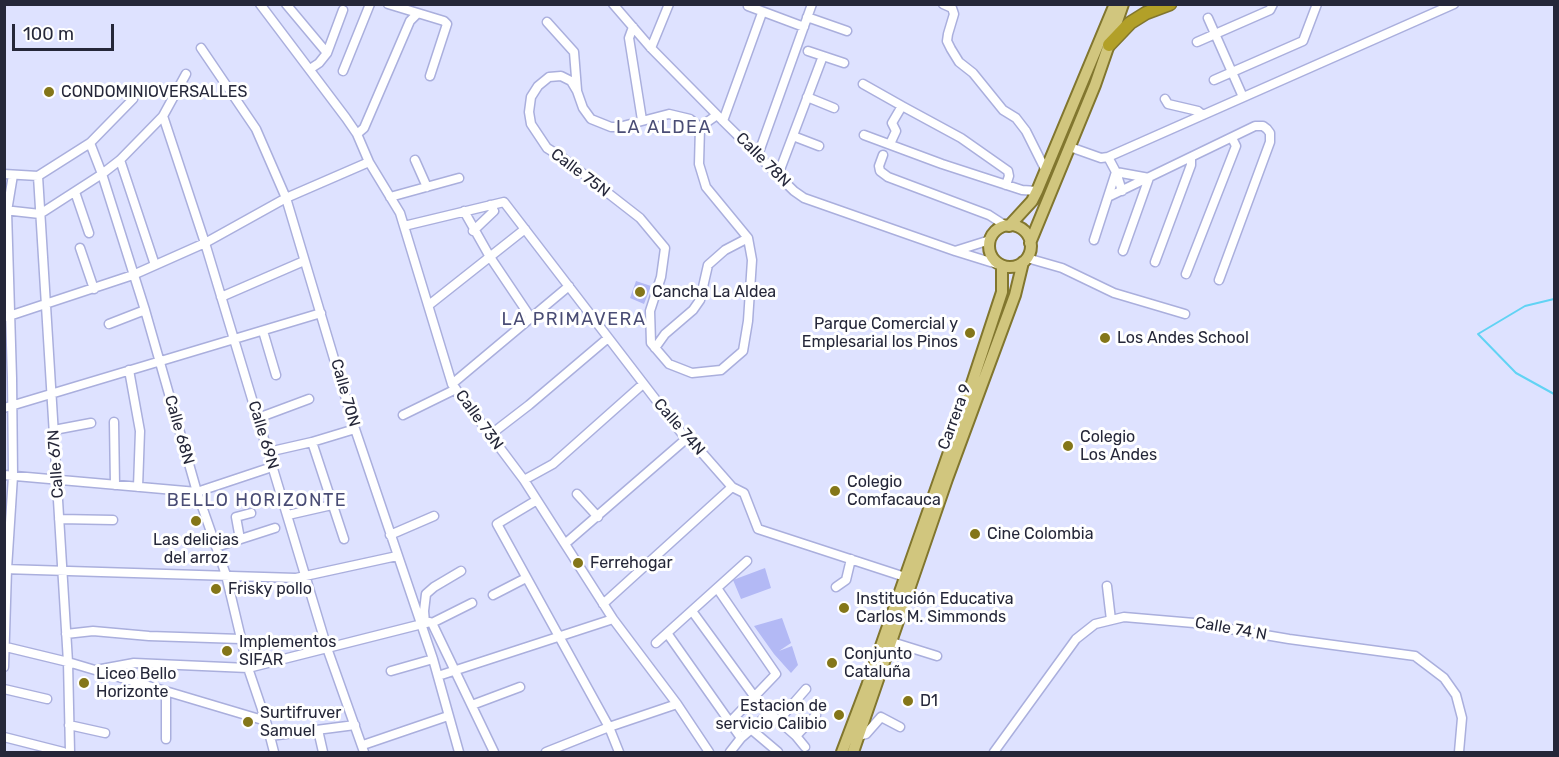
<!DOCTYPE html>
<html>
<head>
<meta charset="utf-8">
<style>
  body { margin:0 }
  #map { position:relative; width:1559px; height:757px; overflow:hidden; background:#dee2ff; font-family:Rubik,sans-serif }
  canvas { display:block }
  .frame { position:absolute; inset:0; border:6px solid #252739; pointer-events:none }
  .scale { position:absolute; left:12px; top:24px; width:102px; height:27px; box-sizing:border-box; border:3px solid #252739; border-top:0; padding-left:8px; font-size:18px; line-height:21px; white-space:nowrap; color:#252739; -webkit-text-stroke:4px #fff; paint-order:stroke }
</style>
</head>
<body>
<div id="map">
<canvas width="1559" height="757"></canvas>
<div class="frame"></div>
<div class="scale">100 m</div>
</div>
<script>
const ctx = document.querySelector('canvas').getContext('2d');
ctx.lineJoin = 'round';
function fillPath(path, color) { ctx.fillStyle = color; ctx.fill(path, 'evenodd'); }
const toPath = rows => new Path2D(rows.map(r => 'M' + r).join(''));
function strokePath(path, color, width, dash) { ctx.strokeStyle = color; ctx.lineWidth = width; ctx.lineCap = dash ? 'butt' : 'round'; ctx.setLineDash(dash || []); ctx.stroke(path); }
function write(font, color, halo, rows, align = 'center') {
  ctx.font = font + ' Rubik,sans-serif'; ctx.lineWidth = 6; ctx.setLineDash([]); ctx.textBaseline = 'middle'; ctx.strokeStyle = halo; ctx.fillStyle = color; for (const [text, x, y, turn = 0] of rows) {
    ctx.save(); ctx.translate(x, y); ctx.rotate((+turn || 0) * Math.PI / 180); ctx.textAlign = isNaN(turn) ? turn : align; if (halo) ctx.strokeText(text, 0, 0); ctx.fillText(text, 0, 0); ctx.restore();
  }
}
fillPath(toPath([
  [636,281,651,286,644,304,630,298],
  [765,568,771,588,741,599,733,580],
  [782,618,791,643,779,651,792,646,798,665,791,673,774,654,754,626]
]), '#b3b9f5');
strokePath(toPath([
  [1554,299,1525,306,1478,334,1516,373,1554,394]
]), '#61d3f4', 2);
const minor = toPath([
  [260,4,346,118,357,134,369,162,400,213,452,384,524,480,613,619,677,704,709,752],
  [286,4,327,53],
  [388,4,444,21,447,24,430,76],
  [613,4,651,48,723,121,794,191,804,198,955,251,1000,265],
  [943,4,952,8,954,14,948,34,947,41,951,49,959,62,973,73,1003,110,1016,118,1026,131,1046,171],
  [748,6,804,27],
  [807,17,847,31],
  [1208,18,1243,97],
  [547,22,574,52,577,90],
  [633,27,629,38,642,120],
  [1197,42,1270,10,1273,4],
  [201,48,256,129,286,198,355,429,433,659,459,752],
  [651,48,669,4],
  [808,51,844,63],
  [310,69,319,63,327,53,343,10],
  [343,71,370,4],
  [1214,80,1303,41,1317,4],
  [863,84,902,106,892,123,896,131,890,144],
  [807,97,834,108],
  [1165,99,1168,104,1198,111,1203,115],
  [902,106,961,138,1008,171,1009,176,1006,185],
  [163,116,205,243,327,648,364,752],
  [723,121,762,13],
  [700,127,699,164,706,187,748,238,752,260,748,321,743,351,721,370,692,373,669,364,651,343,650,311,661,277,665,248,640,218,563,158,547,148,531,124,529,112,531,97,538,86,549,77,561,76,571,81,577,91,583,108,591,119,611,127,619,127,669,114,690,119,700,127,717,115],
  [357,134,364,128,410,21,417,14],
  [864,135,942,164,1022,190,1037,191],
  [793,136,819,146],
  [90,143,102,174,145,310,197,492,226,575,248,668,266,721,274,752],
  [1070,147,1101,158,1108,157,1454,4],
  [758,155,812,4],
  [883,155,879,166,880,171,888,177,989,215,1006,226],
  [1108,157,1116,172,1122,191],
  [120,160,155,265],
  [415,160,427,187],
  [1116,172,1149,178,1123,251],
  [4,174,38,176,90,143,133,99],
  [778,175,823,56],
  [38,176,68,662,70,752],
  [75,192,89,233],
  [390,197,459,178],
  [1108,197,1255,126,1263,126,1267,129,1270,133,1270,142,1219,280],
  [4,210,40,214,102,174,120,160,163,116,186,74],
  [464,211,490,257,531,318],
  [404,226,504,202,686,439,696,446,732,487,744,493,758,529,905,577],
  [473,231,494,211,490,205],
  [1094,240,1116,172],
  [80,248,94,289],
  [955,251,990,240],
  [1027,258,1062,268,1114,293,1185,314],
  [1155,262,1191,165,1191,158],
  [1186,274,1236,146,1232,138],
  [221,297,304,261],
  [429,305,525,229],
  [6,317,133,275,205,243,286,198,369,162],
  [109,324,145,310],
  [263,331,276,375],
  [655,348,665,334,693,310,700,300,708,265,725,250,748,238],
  [129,370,140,431,138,487],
  [452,384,569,286],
  [4,408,321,313],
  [403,415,456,389],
  [258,418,309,399],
  [114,422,115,485],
  [54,430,91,423],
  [490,435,529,405,608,338],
  [312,442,344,539],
  [268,452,312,442,355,429],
  [4,475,197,492,272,467],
  [524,480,553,464,643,384],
  [577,494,598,517],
  [537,500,497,524,609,727,619,752],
  [288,515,332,505],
  [59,519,113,520],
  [390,535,434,516],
  [240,539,236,517,251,513],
  [566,543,686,439],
  [216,547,275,528],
  [4,569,296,578,397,556],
  [1107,586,1111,620],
  [836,587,846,580,851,559],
  [717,588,776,674,730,722],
  [493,595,526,578],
  [603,604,732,487],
  [692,611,754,696],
  [425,623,424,611,426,594,434,587,461,571],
  [432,623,494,752],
  [667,633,741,738],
  [66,634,93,631,149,636,241,639],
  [892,642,937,656],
  [656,643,747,561],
  [6,647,68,662,266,721],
  [4,667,7,569,13,476,12,378,7,211,13,175],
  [96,670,134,663,248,668,430,622,432,623,472,603],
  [391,671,433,659],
  [438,676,613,619],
  [4,689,47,699],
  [166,691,166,739],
  [472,705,520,687],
  [778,721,806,689],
  [69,725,105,733],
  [318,730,323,752],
  [752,730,778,752],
  [270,736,355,725],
  [796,736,816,715],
  [858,736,866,734,881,717,900,727],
  [4,737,63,752],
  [363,745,448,716],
  [546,752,609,727,677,704],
  [730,752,741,738,770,713,796,736,805,747],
  [994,752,1076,639,1095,624,1124,617,1194,623,1289,639,1415,656,1444,678,1456,695,1462,718,1459,752]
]);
const major = toPath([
  '989 246a21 21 0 1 1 42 0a21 21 0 1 1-42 0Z',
  [1009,226,1032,201,1037,191,1115,4],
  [1030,243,1095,85,1123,4],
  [842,752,867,686,955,435,1002,292,1002,266],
  [853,752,947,479,1015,295,1023,262]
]);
const highway = toPath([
  [1109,45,1130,23,1146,13,1170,4]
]);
strokePath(minor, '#aaafdd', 11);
strokePath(major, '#81762e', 14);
strokePath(highway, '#81762e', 15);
strokePath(minor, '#fff', 8);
strokePath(major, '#d1c67e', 10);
strokePath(highway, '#b2a028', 12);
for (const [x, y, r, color] of [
  [49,92,6,"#847619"],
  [640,292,6,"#847619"],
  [970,333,6,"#847619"],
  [1105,338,6,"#847619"],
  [1068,446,6,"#847619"],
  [835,491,6,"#847619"],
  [196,521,6,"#847619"],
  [975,534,6,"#847619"],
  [578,563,6,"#847619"],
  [216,589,6,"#847619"],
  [844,608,6,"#847619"],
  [227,651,6,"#847619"],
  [832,663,6,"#847619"],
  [84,683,6,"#847619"],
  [908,701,6,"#847619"],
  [839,715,6,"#847619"],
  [248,722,6,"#847619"]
]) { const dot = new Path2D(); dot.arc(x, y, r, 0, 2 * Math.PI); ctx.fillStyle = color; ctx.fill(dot); strokePath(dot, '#fff', 2); }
write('16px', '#252739', '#fff', [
  ["CONDOMINIOVERSALLES",61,92],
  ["Cancha La Aldea",652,292],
  ["Parque Comercial y",958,324,"right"],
  ["Emplesarial los Pinos",958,342,"right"],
  ["Los Andes School",1117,338],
  ["Colegio",1080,437],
  ["Los Andes",1080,455],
  ["Colegio",847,482],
  ["Comfacauca",847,500],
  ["Cine Colombia",987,534],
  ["Las delicias",196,540,"center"],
  ["del arroz",196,558,"center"],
  ["Ferrehogar",590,563],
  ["Frisky pollo",228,589],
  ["Institución Educativa",856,599],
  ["Carlos M. Simmonds",856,617],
  ["Implementos",239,642],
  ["SIFAR",239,660],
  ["Conjunto",844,654],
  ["Cataluña",844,672],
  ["Liceo Bello",96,674],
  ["Horizonte",96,692],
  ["D1",920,701],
  ["Estacion de",827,706,"right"],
  ["servicio Calibio",827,724,"right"],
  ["Surtifruver",260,713],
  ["Samuel",260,731]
], 'left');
write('16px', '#252739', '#fff', [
  ["Calle 78N",763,160,45],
  ["Calle 75N",580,173,37],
  ["Calle 70N",345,393,74],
  ["Carrera 9",955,417,-70],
  ["Calle 73N",479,420,54],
  ["Calle 74N",679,427,49],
  ["Calle 68N",179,430,74],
  ["Calle 69N",263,435,73],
  ["Calle 67N",56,464,-94],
  ["Calle 74 N",1231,629,10]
]);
ctx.letterSpacing = '1.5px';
write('18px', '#4a4d75', '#fff', [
  ["LA ALDEA",664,128],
  ["LA PRIMAVERA",574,320],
  ["BELLO HORIZONTE",257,501]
]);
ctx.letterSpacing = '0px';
</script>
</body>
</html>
